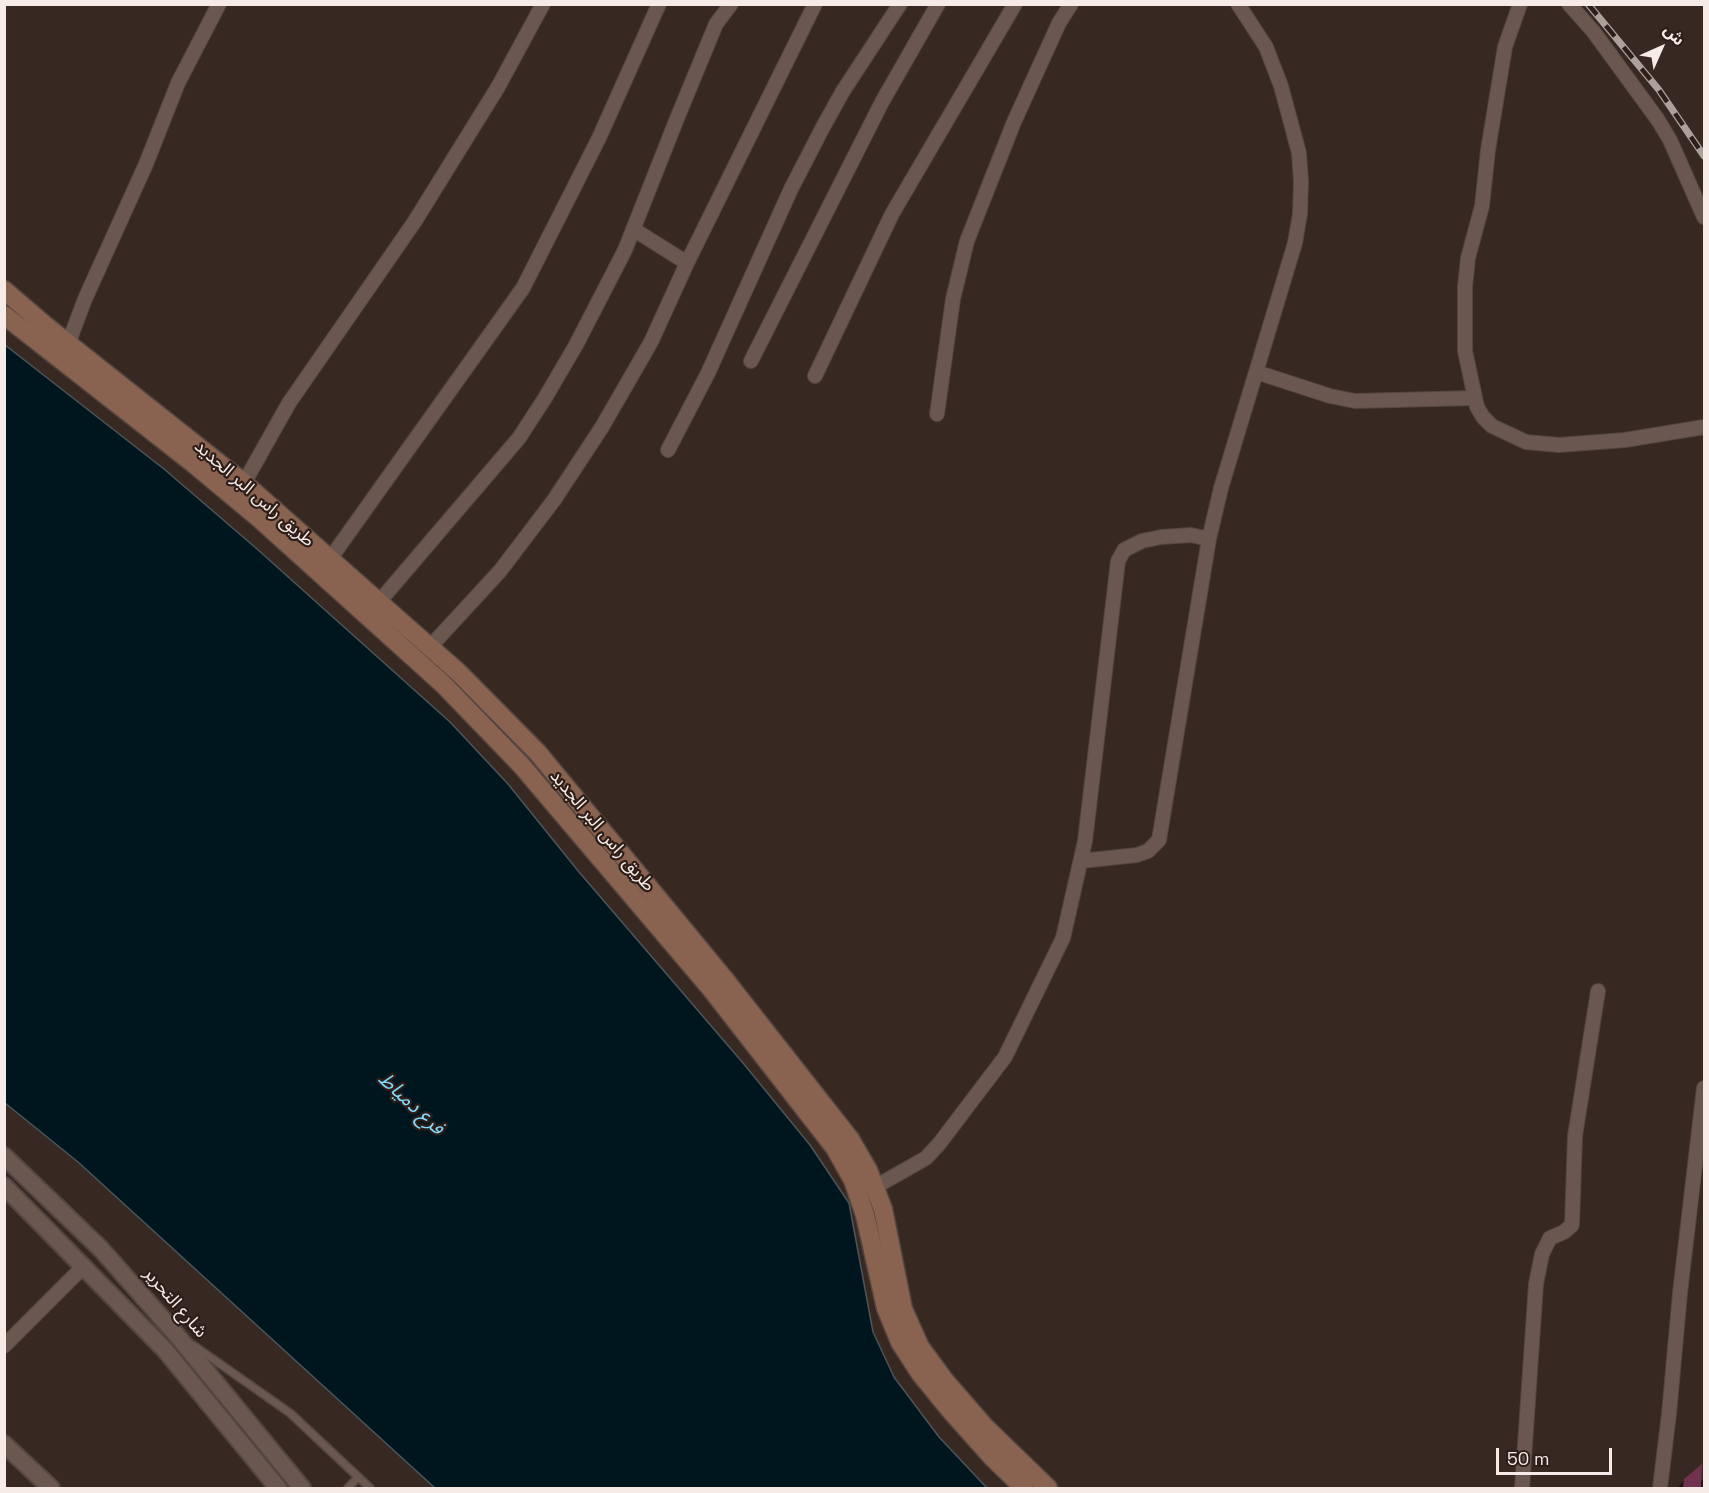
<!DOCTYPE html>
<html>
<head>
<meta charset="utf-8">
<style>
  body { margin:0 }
  #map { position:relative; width:1709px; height:1493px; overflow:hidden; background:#382822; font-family:"Space Grotesk","Noto Sans Arabic",sans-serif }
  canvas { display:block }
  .frame { position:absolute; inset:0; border:6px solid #f6ebe7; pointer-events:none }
  .north { position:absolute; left:1631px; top:18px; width:60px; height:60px; -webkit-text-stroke:4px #2e1e19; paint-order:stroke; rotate:45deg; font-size:16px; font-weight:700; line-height:24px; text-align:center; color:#f6ebe7 }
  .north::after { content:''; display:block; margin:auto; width:21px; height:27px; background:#f6ebe7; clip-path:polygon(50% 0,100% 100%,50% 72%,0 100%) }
  .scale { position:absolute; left:1496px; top:1448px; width:116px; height:27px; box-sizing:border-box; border:3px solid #f6ebe7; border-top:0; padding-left:8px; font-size:18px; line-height:21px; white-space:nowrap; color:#f6ebe7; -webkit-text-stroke:4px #2e1e19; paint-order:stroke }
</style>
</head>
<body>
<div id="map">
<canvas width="1709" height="1493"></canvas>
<div class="frame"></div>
<div class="north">ش</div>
<div class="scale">50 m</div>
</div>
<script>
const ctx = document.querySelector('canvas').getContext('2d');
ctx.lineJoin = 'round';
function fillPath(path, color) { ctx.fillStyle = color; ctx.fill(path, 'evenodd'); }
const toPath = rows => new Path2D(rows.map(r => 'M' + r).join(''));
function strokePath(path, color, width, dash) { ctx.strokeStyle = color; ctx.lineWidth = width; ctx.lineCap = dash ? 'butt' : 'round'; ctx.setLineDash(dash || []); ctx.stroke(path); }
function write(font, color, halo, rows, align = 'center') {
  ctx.font = font + ' "Space Grotesk","Noto Sans Arabic",sans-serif'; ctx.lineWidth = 4.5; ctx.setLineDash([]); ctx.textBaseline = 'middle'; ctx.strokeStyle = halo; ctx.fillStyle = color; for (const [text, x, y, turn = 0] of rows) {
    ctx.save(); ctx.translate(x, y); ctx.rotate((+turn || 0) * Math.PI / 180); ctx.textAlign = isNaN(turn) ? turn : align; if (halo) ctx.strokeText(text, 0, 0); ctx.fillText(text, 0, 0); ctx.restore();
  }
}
const water = toPath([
  [5,345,164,469,257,549,450,722,508,784,579,872,743,1063,810,1145,849,1203,873,1332,894,1377,939,1437,987,1488,435,1488,78,1162,5,1103,5,345]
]);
fillPath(water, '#00161f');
strokePath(water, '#4a565b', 1.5);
fillPath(toPath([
  [1685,1480,1704,1480,1704,1488,1677,1488]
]), '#0007');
fillPath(toPath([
  [1702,1464,1701,1488,1683,1488,1684,1479]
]), '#713250');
const service = toPath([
  [193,1345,290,1413,370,1488],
  [348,1488,358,1477]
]);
const minor = toPath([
  [1520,4,1505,47,1488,150,1482,206,1468,258,1465,287,1465,351,1477,407,1483,417,1492,426,1526,442,1559,445,1625,440,1704,427],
  [1569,4,1593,31,1658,120,1670,140,1704,217],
  [633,229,687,263],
  [68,344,85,299,146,164,178,83,219,4],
  [751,361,882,102,938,4],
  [1256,372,1330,396,1355,401,1474,398],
  [815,376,892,214,1015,4],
  [937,414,953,299,967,241,1014,122,1059,23,1071,4],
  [668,450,708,373,791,189,823,127,843,91,900,4],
  [244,483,289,403,415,221,498,87,543,4],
  [330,559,523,288,599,138,659,4],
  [379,602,519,438,545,398,576,345,625,250,676,121,716,24,731,4],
  [430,647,500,571,554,500,602,427,651,342,687,263,815,4],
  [1081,861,1137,855,1148,851,1159,840,1209,539],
  [875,1187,926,1158,939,1144,1005,1057,1063,938,1085,841,1118,561,1124,550,1142,541,1161,537,1191,535,1209,539,1221,488,1295,243,1300,214,1301,181,1299,153,1281,86,1266,47,1238,4],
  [4,1346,83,1267],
  [1522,1488,1536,1284,1542,1254,1550,1238,1564,1232,1572,1225,1575,1136,1598,991],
  [1660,1488,1669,1414,1680,1293,1704,1088]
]);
const tertiary = toPath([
  [4,1156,101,1249,175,1333,302,1488],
  [4,1186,165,1350,278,1488],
  [4,1444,51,1488]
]);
const secondary = toPath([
  [4,290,46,326,244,483,458,672,538,753,726,981,850,1139,868,1170,883,1209,903,1309,920,1347,945,1381,984,1426,1048,1488],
  [4,315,194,464,260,519,444,685,522,766,712,990,835,1148,853,1180,865,1215,886,1308,900,1342,920,1373,951,1411,992,1457,1024,1488]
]);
strokePath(service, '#534540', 10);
strokePath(minor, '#534540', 16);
strokePath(tertiary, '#534540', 20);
strokePath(secondary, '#534540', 21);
strokePath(service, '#6a5750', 7);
strokePath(minor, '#6a5750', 14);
strokePath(tertiary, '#6a5750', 16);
strokePath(secondary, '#8a6250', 18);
const rail = toPath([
  [1588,4,1659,90,1704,156]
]);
strokePath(rail, '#aca09b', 7);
strokePath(rail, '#2e1e19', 4.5, [14]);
write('18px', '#f6ebe7', '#2e1e19', [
  ["طريق راس البر الجديد",254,494,41],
  ["طريق راس البر الجديد",602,831,50],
  ["شارع التحرير",175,1303,49]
]);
write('italic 20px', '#80dbff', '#2e1e19', [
  ["فرع دمياط",411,1104,43]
]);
</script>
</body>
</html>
